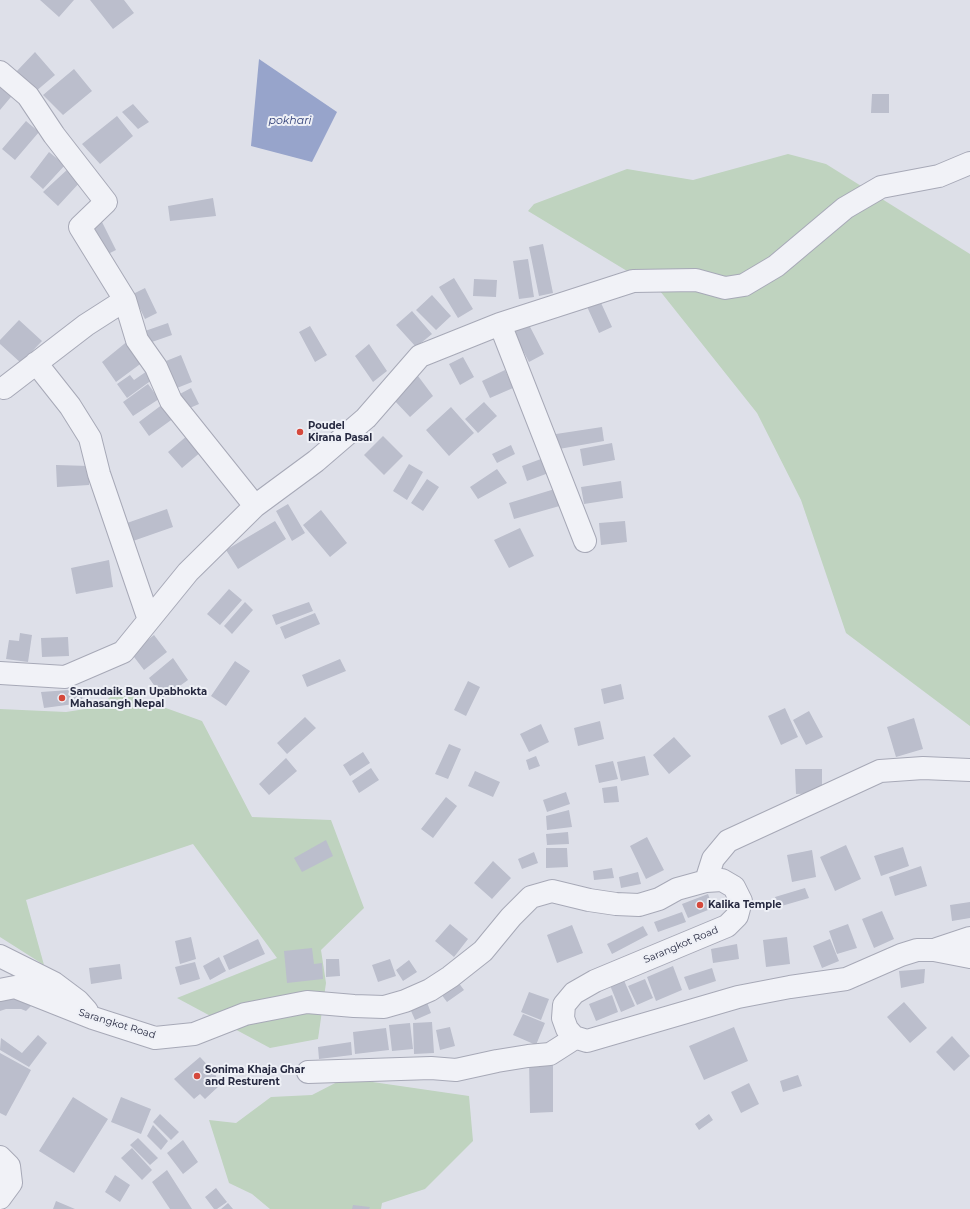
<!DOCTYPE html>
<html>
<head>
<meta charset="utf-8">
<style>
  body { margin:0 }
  canvas { display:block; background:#dee0e9 }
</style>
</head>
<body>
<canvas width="970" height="1209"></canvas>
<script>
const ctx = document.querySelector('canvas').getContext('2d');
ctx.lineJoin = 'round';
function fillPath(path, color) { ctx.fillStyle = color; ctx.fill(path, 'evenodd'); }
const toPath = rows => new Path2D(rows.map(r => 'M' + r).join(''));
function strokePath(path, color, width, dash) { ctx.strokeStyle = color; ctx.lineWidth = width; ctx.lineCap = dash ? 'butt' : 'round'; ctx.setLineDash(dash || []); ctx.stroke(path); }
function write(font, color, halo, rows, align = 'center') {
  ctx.font = font + ' Montserrat,sans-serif'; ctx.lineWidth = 4; ctx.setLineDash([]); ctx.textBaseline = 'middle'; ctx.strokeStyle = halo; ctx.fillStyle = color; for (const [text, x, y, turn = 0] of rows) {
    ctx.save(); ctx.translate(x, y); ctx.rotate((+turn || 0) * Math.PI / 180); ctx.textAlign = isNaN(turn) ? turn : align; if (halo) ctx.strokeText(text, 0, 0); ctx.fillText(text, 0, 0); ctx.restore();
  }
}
fillPath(toPath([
  [788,154,826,164,970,254,970,726,846,633,801,500,757,413,660,291,528,211,534,204,627,169,693,180],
  [120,689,163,707,202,721,252,817,331,820,364,908,321,950,326,983,318,1039,270,1048,177,998,277,958,193,844,26,900,44,965,0,937,0,709,66,712,98,707],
  [345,1078,469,1096,473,1141,425,1189,382,1203,381,1209,270,1209,252,1194,229,1183,209,1120,236,1123,271,1097,312,1095]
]), '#bfd3bf');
fillPath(toPath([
  [259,59,337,112,312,162,251,146]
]), '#97a4cb');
fillPath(toPath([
  [40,0,74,0,59,17],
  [90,0,124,0,134,13,113,29],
  [35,52,55,75,35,92,16,72],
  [74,69,92,91,63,115,43,95],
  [0,79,16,91,0,110],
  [872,94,889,94,889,113,871,113],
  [133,104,149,122,138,129,122,112],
  [117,116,133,136,100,164,82,144],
  [26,121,39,132,15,160,2,149],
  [49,152,65,165,43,189,30,177],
  [69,168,82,180,58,206,43,192],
  [213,198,216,216,170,221,168,206],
  [101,220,116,250,100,258,85,228],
  [543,244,553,293,539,296,529,247],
  [528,259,534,297,519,299,513,261],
  [454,278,473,309,458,318,439,287],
  [474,279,497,280,496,297,473,296],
  [145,288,157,313,145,319,133,294],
  [597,294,612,327,599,333,584,300],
  [432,295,451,316,436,330,416,310],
  [412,311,432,334,416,347,396,325],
  [526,319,544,354,529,362,511,327],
  [19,320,42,341,21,363,0,344,0,340],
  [168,323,172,335,149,343,145,331],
  [310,326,327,355,315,362,299,332],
  [129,340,143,362,116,382,102,362],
  [369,344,387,371,373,382,355,356],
  [181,355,192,382,177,388,166,361],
  [463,357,474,377,460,385,449,364],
  [150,369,156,377,127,398,117,384,130,375,134,380],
  [505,370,513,388,490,398,482,381],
  [418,376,433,396,410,417,393,399],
  [148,384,159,399,133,416,123,402],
  [191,388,199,404,185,410,178,395],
  [484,402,497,416,478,433,465,419],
  [163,404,174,418,149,436,139,422],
  [451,407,474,433,449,456,426,430],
  [602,427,604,441,559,449,556,434],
  [188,435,202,451,182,468,168,452],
  [383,436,403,456,384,475,364,455],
  [612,443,615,460,583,466,580,449],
  [511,445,515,454,497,463,492,454],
  [549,456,554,471,527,481,522,466],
  [409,464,423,472,407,500,393,491],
  [56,465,89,466,89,485,57,487],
  [497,469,507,483,478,499,470,487],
  [427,479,439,487,423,511,411,503],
  [621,481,623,498,584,504,581,487],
  [558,488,563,505,514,519,509,503],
  [288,504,305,533,292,541,276,511],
  [167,509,173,527,133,541,127,523],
  [321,510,347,543,330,557,303,525],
  [275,521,286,539,238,569,226,550],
  [625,521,627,542,601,545,599,523],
  [520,528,534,556,509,568,494,540],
  [109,560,113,587,76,594,71,568],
  [229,589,242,600,220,625,207,614],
  [245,602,253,610,232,634,224,626],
  [309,602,313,611,276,625,272,615],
  [315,613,320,624,285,639,280,627],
  [20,633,32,635,28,662,6,659,9,640,19,641],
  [154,635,167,652,144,670,131,653],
  [68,637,69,656,42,657,41,638],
  [173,658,188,680,163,698,149,678],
  [340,659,346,671,307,687,302,675],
  [235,661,250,671,226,706,211,696],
  [468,681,480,687,466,716,454,710],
  [621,684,624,699,604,704,601,689],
  [83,689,82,703,44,708,41,692],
  [785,708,798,737,781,745,768,716],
  [809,711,823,737,806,745,793,720],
  [305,717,316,728,287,754,277,743],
  [914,718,923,749,896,757,887,727],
  [600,721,604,739,578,746,574,728],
  [541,724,549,742,529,752,520,734],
  [674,737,691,756,669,774,653,755],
  [449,744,461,749,448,779,435,774],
  [363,752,370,763,350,776,343,765],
  [536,756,540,766,529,770,526,760],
  [645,756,649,775,621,781,617,762],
  [286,758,297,771,269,795,259,784],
  [613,761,618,779,599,783,595,765],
  [371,768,379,780,359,793,352,781],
  [795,769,822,769,822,793,796,794],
  [475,771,500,782,493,797,468,786],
  [617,786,619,802,604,803,602,788],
  [566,792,570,804,547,812,543,800],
  [446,797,457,806,433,838,421,829],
  [569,810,572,827,547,830,546,816],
  [568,832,569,844,547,845,546,834],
  [647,837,664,870,646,879,630,846],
  [326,840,333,856,302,872,294,858],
  [846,845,861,879,835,891,820,857],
  [903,847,909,866,881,876,874,856],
  [546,848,567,848,568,867,546,868],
  [812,850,816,877,792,882,787,855],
  [534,852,538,863,522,869,518,859],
  [493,861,511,878,492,899,474,883],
  [921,866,927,886,895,896,889,877],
  [612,868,614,878,594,880,593,871],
  [638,872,641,884,621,888,619,877],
  [805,888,809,898,778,907,775,897],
  [708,894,713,908,688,918,682,904],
  [970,902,970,918,952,921,950,905],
  [882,911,894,939,874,948,862,919],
  [682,912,686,922,658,932,654,922],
  [450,924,468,939,454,957,435,941],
  [848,924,857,948,837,954,829,931],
  [572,925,583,953,557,963,547,935],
  [643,926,648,935,612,954,607,944],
  [191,937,196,959,180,964,175,941],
  [787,937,790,964,766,967,763,940],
  [258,939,265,954,229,970,223,956],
  [830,939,839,961,822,968,813,946],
  [737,944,739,959,713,963,711,949],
  [312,948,314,964,322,963,323,979,287,983,284,951],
  [219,957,226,971,210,980,203,966],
  [326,959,339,959,340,976,326,977],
  [390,959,396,976,378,982,372,965],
  [409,960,417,972,403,981,396,970],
  [195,962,200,979,180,985,175,967],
  [120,964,122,979,91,984,89,968],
  [673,966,682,990,656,1001,647,977],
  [712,968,716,981,689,990,684,977],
  [925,969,924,983,901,988,899,971],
  [455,978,464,990,447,1002,438,990],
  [623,978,635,1006,621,1012,609,983],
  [645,979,653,998,637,1005,628,986],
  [529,992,549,999,541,1020,521,1012],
  [0,995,34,1003,26,1011,21,1009,6,1009,0,1011],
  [612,995,618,1012,596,1021,589,1004],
  [425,997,431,1013,415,1020,408,1004],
  [904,1002,927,1028,910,1043,887,1017],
  [523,1014,545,1023,536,1045,513,1035],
  [432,1022,434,1053,414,1054,413,1023],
  [410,1023,413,1049,392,1051,389,1025],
  [450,1027,455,1046,440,1050,436,1030],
  [734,1027,748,1061,704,1080,689,1046],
  [386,1028,389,1050,355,1054,353,1032],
  [38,1035,47,1043,29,1067,0,1050,1,1038,22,1053],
  [952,1036,970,1056,954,1071,936,1052],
  [351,1042,352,1055,319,1059,318,1047],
  [0,1053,31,1070,6,1116,0,1113],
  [200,1057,215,1073,219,1086,205,1099,200,1094,194,1099,174,1079],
  [553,1058,553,1112,530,1113,529,1059],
  [798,1075,802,1086,783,1092,780,1081],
  [749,1083,759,1104,741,1113,731,1092],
  [73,1097,108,1119,74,1173,39,1151],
  [121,1097,151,1109,141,1134,111,1122],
  [160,1114,179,1132,171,1140,153,1122],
  [709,1114,713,1120,699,1130,695,1124],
  [153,1125,168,1141,161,1150,147,1136],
  [138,1138,158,1158,150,1165,130,1145],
  [183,1140,198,1162,183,1174,167,1153],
  [132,1148,152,1170,142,1180,121,1158],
  [167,1170,192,1209,170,1209,152,1182],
  [115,1175,130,1185,120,1202,105,1192],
  [216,1188,227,1202,217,1209,214,1209,205,1197],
  [56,1201,75,1209,53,1209],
  [228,1203,233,1209,221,1209],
  [353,1205,370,1207,369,1209,352,1209]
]), '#bbbecc');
const minor = toPath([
  [0,72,28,96,54,135,106,202,80,227,125,300,137,340,156,367,171,401,255,506],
  [500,324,585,541],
  [36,363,70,406,90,438,99,474,149,620],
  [4,388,86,325,125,300],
  [0,673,65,677,123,652,188,572,255,506,316,461,366,418,420,356,500,324,633,281,696,280,725,288,744,285,776,266,845,208,881,187,939,176,970,163],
  [706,881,713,859,728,841,880,771,923,768,970,770],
  [937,949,970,938],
  [0,956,54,983,78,1001,87,1011],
  [0,990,15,987,93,1018,155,1038,194,1034,245,1014,307,1002,354,1006,384,1007,405,1001,430,990,450,977,483,951,511,917,531,897,552,891,589,900,616,904,639,905,659,899,677,889,706,881,722,880,734,887,741,901,737,916,727,926,595,981,574,993,564,1005,563,1018,567,1029,574,1037,587,1041,738,997,790,987,846,979,901,955,917,950,934,950,970,957],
  [308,1072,431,1068,456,1070,497,1061,528,1056,550,1054,575,1038],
  [0,1157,9,1166,11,1183,0,1198]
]);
strokePath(minor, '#a7a9b7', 24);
strokePath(minor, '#f1f2f7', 22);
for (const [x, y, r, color] of [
  [300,432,4,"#d5493c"],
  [62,698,4,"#d5493c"],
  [700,905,4,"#d5493c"],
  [197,1076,4,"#d5493c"]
]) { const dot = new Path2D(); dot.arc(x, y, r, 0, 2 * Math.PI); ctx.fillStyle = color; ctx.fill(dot); strokePath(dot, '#eef0f6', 1.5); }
write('bold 10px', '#272a41', '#eef0f6', [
  ["Poudel",308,426],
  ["Kirana Pasal",308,438],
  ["Samudaik Ban Upabhokta",70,692],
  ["Mahasangh Nepal",70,704],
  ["Kalika Temple",708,905],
  ["Sonima Khaja Ghar",205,1070],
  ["and Resturent",205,1082]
], 'left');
write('10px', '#272a41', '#eef0f6', [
  ["Sarangkot Road",681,945,-23],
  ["Sarangkot Road",117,1024,17]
]);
write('italic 11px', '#2f3e77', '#eef0f6', [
  ["pokhari",290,121]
]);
</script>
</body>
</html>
